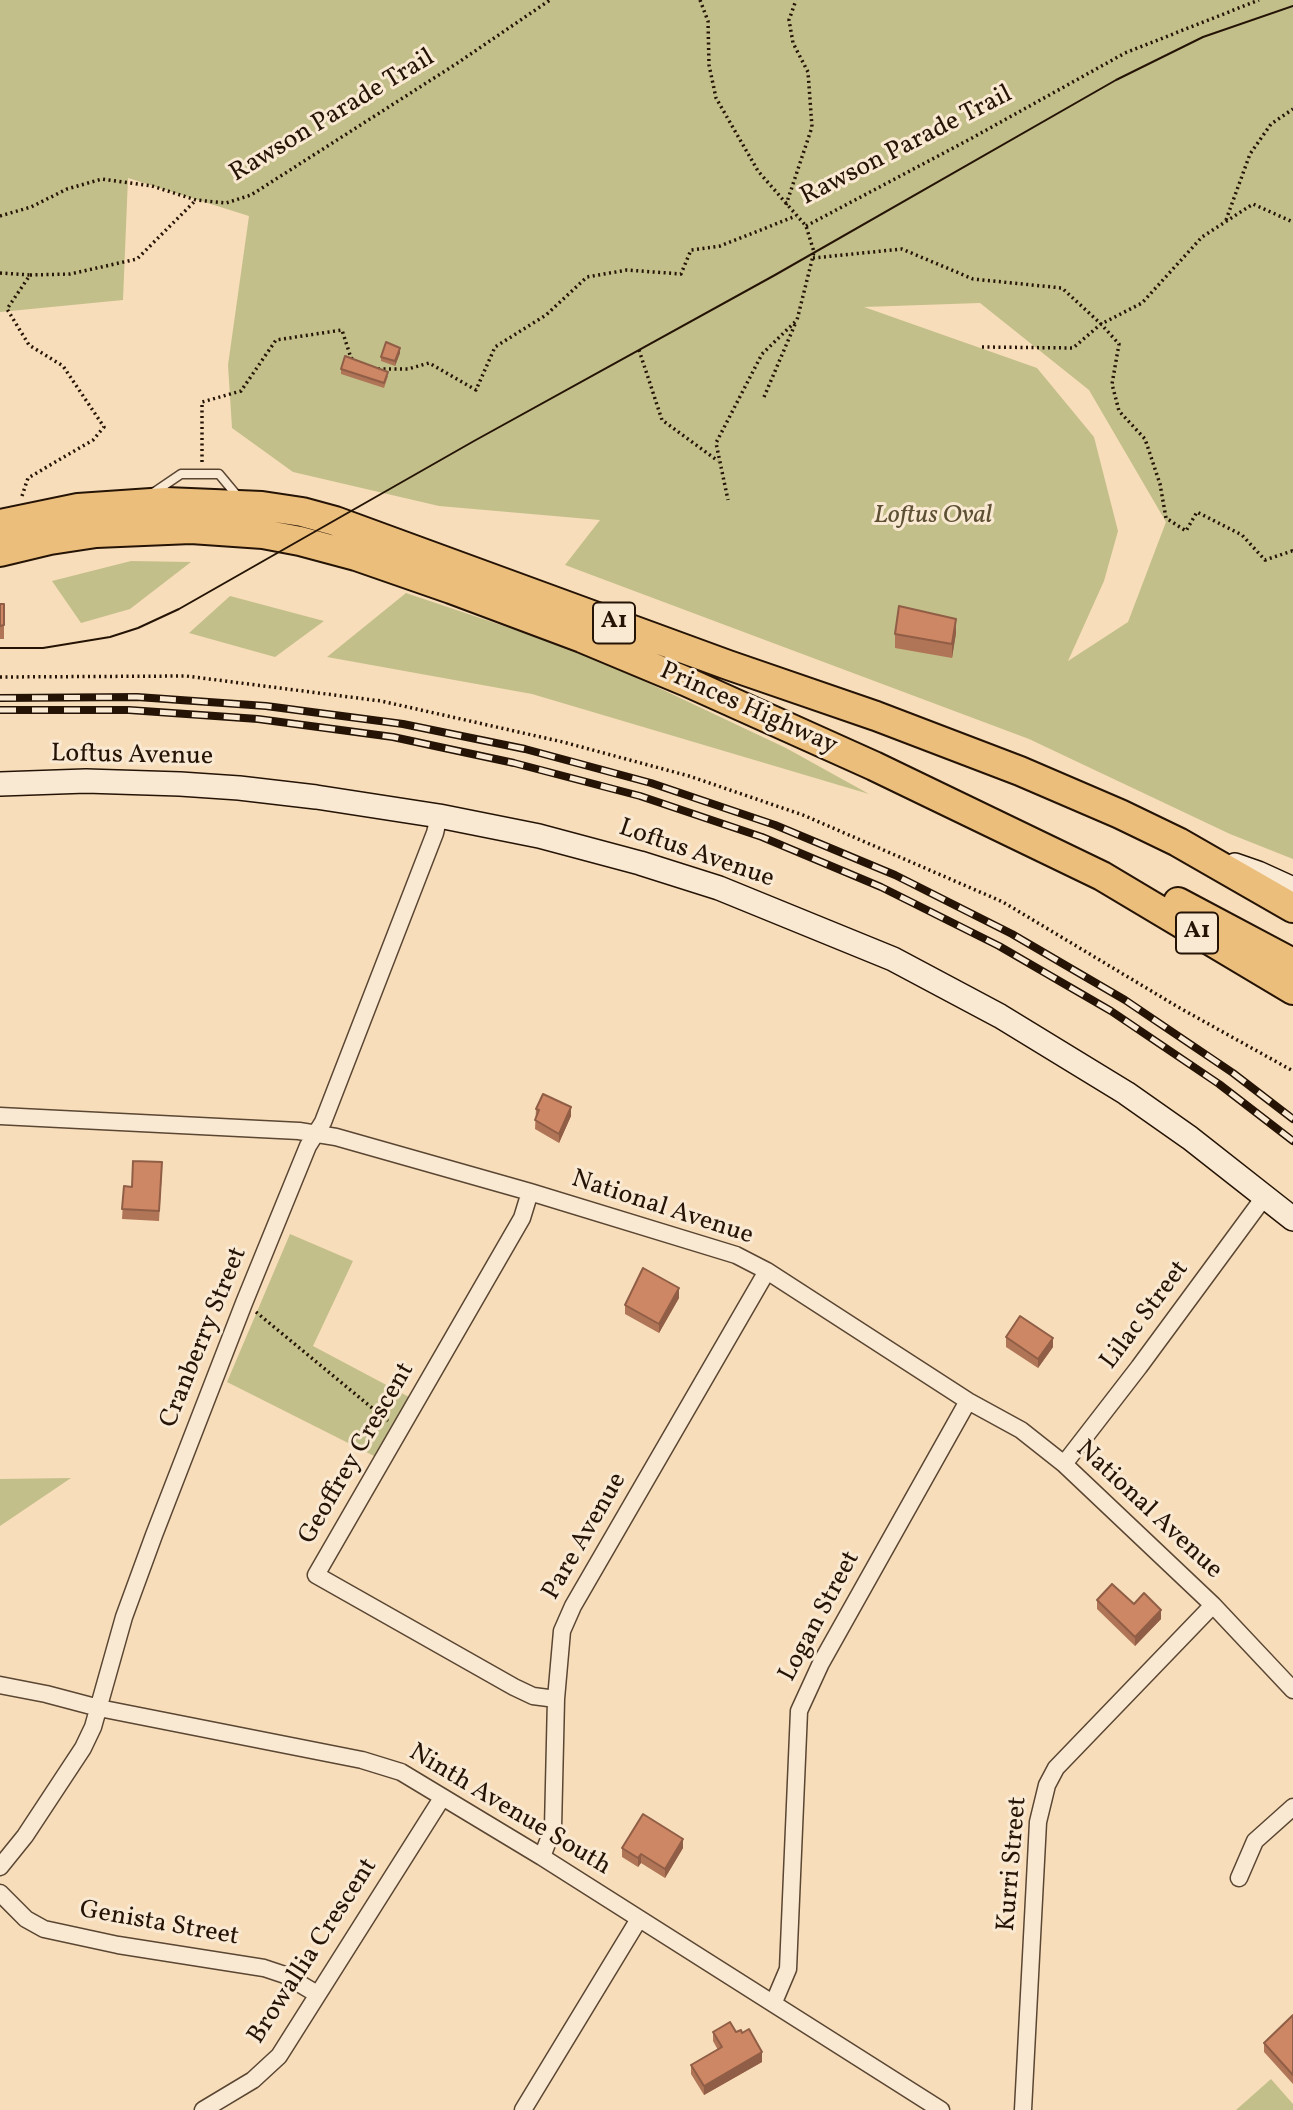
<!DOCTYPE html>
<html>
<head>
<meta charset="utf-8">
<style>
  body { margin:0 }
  canvas { display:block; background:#f7ddb9 }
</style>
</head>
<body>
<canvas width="1293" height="2110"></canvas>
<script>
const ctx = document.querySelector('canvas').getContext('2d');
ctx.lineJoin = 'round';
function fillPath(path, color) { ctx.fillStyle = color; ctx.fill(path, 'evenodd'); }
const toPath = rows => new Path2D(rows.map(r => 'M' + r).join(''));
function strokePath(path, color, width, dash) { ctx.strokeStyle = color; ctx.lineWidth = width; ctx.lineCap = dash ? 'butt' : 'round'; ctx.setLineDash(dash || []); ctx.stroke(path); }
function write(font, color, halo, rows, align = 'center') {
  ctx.font = font + ' Vollkorn,serif'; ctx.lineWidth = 6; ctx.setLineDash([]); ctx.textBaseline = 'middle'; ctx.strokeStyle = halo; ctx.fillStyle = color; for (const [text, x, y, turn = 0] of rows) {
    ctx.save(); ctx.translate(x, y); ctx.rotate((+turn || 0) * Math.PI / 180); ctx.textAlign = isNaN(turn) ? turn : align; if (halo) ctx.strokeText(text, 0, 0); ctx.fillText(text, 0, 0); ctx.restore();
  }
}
fillPath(toPath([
  [0,0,1293,0,1293,859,1230,834,1029,739,565,565,600,520,439,506,293,472,232,428,228,365,249,216,128,178,123,300,0,312],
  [980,303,1089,390,1166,522,1128,622,1068,661,1104,581,1118,531,1094,437,1037,368,864,307],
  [131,561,191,562,130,609,81,623,52,581],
  [406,593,587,654,786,748,869,794,532,694,327,657],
  [230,596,324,621,275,657,189,633],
  [290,1234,353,1261,313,1346,409,1397,378,1458,227,1382],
  [71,1478,0,1526,0,1479],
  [1271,2079,1293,2104,1293,2110,1236,2110]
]), '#c3bf8a');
const lane = toPath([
  [153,493,181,474,219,474,239,498]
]);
const street = toPath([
  [0,1116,299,1131,336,1137,530,1192,736,1255,767,1271,968,1401,1021,1430,1064,1464,1213,1605,1293,1690],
  [530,1192,522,1218,316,1575,514,1687,533,1696,556,1699],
  [1064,1464,1139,1367,1265,1196],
  [0,1685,46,1694,99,1708,362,1760,401,1772,542,1857,941,2110],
  [542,1857,553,1828,556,1699,562,1631,573,1606,767,1271],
  [0,1867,25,1836,83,1748,93,1727,124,1617,154,1535,244,1303,308,1146,323,1122,435,833,439,816],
  [1239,1878,1255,1841,1293,1807],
  [0,1893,26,1919,44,1929,118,1945,264,1968,285,1975,317,1994],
  [774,2002,788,1969,799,1711,821,1663,968,1401],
  [203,2110,253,2080,279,2056,442,1798],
  [523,2110,639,1919],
  [1023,2110,1038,1822,1047,1785,1056,1768,1213,1605]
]);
const secondary = toPath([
  [0,784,86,781,180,784,239,788,316,797,439,816,539,836,640,863,719,888,893,959,1000,1016,1126,1093,1190,1138,1293,1219],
  [1235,865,1258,873,1293,889]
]);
const highway = toPath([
  [0,524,78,508,166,502,262,506,302,512,335,521,728,665,876,716,1020,771,1120,814,1178,842,1293,908],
  [0,552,50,540,96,533,191,529,263,534,300,541,356,556,451,589,582,638,685,681,874,766,1102,876,1293,990],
  [1178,902,1293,963]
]);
strokePath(lane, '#5a4633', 11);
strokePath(street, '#5a4633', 19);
strokePath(secondary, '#251406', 26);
strokePath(highway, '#251406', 32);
strokePath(toPath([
  [700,0,708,21,709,65,716,98,758,171,806,226,814,252,797,320,762,354,716,443,728,500],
  [786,205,812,127,808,72,793,43,789,20,796,0],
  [0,216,31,207,67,189,102,179,152,186,196,200,226,203,251,195,456,64,550,0],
  [1226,220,1250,154,1271,124,1293,109],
  [806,226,972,138,1125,53,1259,0],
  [813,258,902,249,973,279,1062,288,1101,324,1119,344,1112,384,1119,411,1145,439,1160,484,1166,518,1186,531,1197,512,1242,535,1265,560,1292,551,1293,553],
  [0,273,30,275],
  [982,347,1073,348,1101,324,1142,303,1202,237,1253,204,1293,222],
  [639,350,662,420,718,461],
  [378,369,408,369,429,363,476,390,495,347,546,315,587,277,627,270,681,274,691,250,720,246,796,216],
  [764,397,796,322],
  [202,462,202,402,241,391,276,340,342,330,351,358,354,360],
  [22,496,28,478,93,440,104,427,63,366,29,345,7,309,30,275,70,274,137,259,196,200],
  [0,677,186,676,381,701,563,742,689,776,803,815,1003,902,1178,1007,1293,1071],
  [256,1312,388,1421]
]), '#251406', 3.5, [2, 3.5]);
strokePath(lane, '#fae9d2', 8);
strokePath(street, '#fae9d2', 16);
strokePath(secondary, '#fae9d2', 23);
strokePath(highway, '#ecbe7c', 28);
strokePath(toPath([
  [0,648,43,648,110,637,138,628,179,609,474,441,775,275,1116,80,1203,37,1293,6]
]), '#251406', 2);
const rail = toPath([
  [0,698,137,697,266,706,403,724,525,749,651,783,775,825,895,875,1012,934,1125,1000,1233,1073,1293,1119],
  [0,710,129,710,258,719,393,737,514,763,640,796,762,837,881,887,999,946,1111,1011,1219,1084,1293,1141]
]);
strokePath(rail, '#251406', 8);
strokePath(rail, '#fae9d2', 5, [16]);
fillPath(toPath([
  [400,353,395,366,381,361,381,357],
  [341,369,388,376,384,388,341,374],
  [0,604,4,604,4,639,0,639],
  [956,633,952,658,895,648,895,634],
  [536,1109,571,1116,559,1143,535,1129],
  [162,1171,159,1221,122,1219,124,1186,132,1187],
  [679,1298,659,1333,625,1314,625,1305],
  [1006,1337,1053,1347,1038,1368,1006,1347],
  [1097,1600,1134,1604,1161,1619,1135,1646,1097,1609],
  [622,1848,683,1848,665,1878,641,1863,638,1867,622,1857],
  [1293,2015,1293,2084,1264,2052,1264,2043],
  [713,2032,736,2032,762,2062,704,2095,691,2074,691,2065,718,2050,713,2041]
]), '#b07456');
fillPath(toPath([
  [400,348,400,353,395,366,395,361],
  [956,619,956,633,952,658,952,644],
  [571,1107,571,1116,559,1143,559,1134],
  [679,1288,679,1298,659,1333,659,1324],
  [1053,1338,1053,1347,1038,1368,1038,1359],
  [1161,1610,1161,1619,1135,1646,1135,1637],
  [683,1839,683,1848,665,1878,665,1869],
  [641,1854,641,1863,638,1867,638,1858],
  [762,2052,762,2062,704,2095,704,2086]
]), '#905e46');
const building = toPath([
  [386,342,400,348,395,361,381,357,386,342],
  [345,356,388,372,384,383,341,369,345,356],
  [0,604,4,604,4,625,0,626,0,604],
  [899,606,956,619,952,644,895,634,899,606],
  [543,1094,571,1107,559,1134,535,1120,539,1110,536,1109,543,1094],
  [133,1161,162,1162,159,1211,122,1209,124,1186,132,1187,133,1161],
  [643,1268,679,1288,659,1324,625,1305,643,1268],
  [1020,1316,1053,1338,1038,1359,1006,1337,1020,1316],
  [1112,1584,1134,1604,1144,1593,1161,1610,1135,1637,1097,1600,1112,1584],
  [643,1814,683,1839,665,1869,641,1854,638,1858,622,1848,643,1814],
  [1293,2015,1293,2075,1264,2043,1293,2015],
  [730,2022,736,2032,741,2030,742,2033,749,2029,762,2052,704,2086,691,2065,722,2047,713,2032,730,2022]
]);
fillPath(building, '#cd8764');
strokePath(building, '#905e46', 2);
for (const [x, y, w] of [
  [614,623,42],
  [1197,933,42]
]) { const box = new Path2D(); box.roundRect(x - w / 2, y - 20.5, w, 41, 5); ctx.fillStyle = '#fae9d2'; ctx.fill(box); strokePath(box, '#251406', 2); }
write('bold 24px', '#251406', null, [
  ["A1",614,623],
  ["A1",1197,933]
]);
write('26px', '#251406', '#fae9d2', [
  ["Rawson Parade Trail",333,117,-31],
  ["Rawson Parade Trail",907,147,-27],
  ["Princes Highway",748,710,24],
  ["Loftus Avenue",132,757,1],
  ["Loftus Avenue",696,855,19],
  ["National Avenue",662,1209,18],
  ["Lilac Street",1146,1316,-53],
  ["Cranberry Street",205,1338,-68],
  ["Geoffrey Crescent",358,1454,-60],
  ["National Avenue",1148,1511,43],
  ["Pare Avenue",586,1537,-60],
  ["Logan Street",821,1617,-62],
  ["Ninth Avenue South",509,1811,31],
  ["Kurri Street",1014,1864,-85],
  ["Genista Street",159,1925,10],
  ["Browallia Crescent",314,1952,-57]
]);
write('italic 26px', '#5c5034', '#fae9d2', [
  ["Loftus Oval",933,517]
]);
</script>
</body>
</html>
